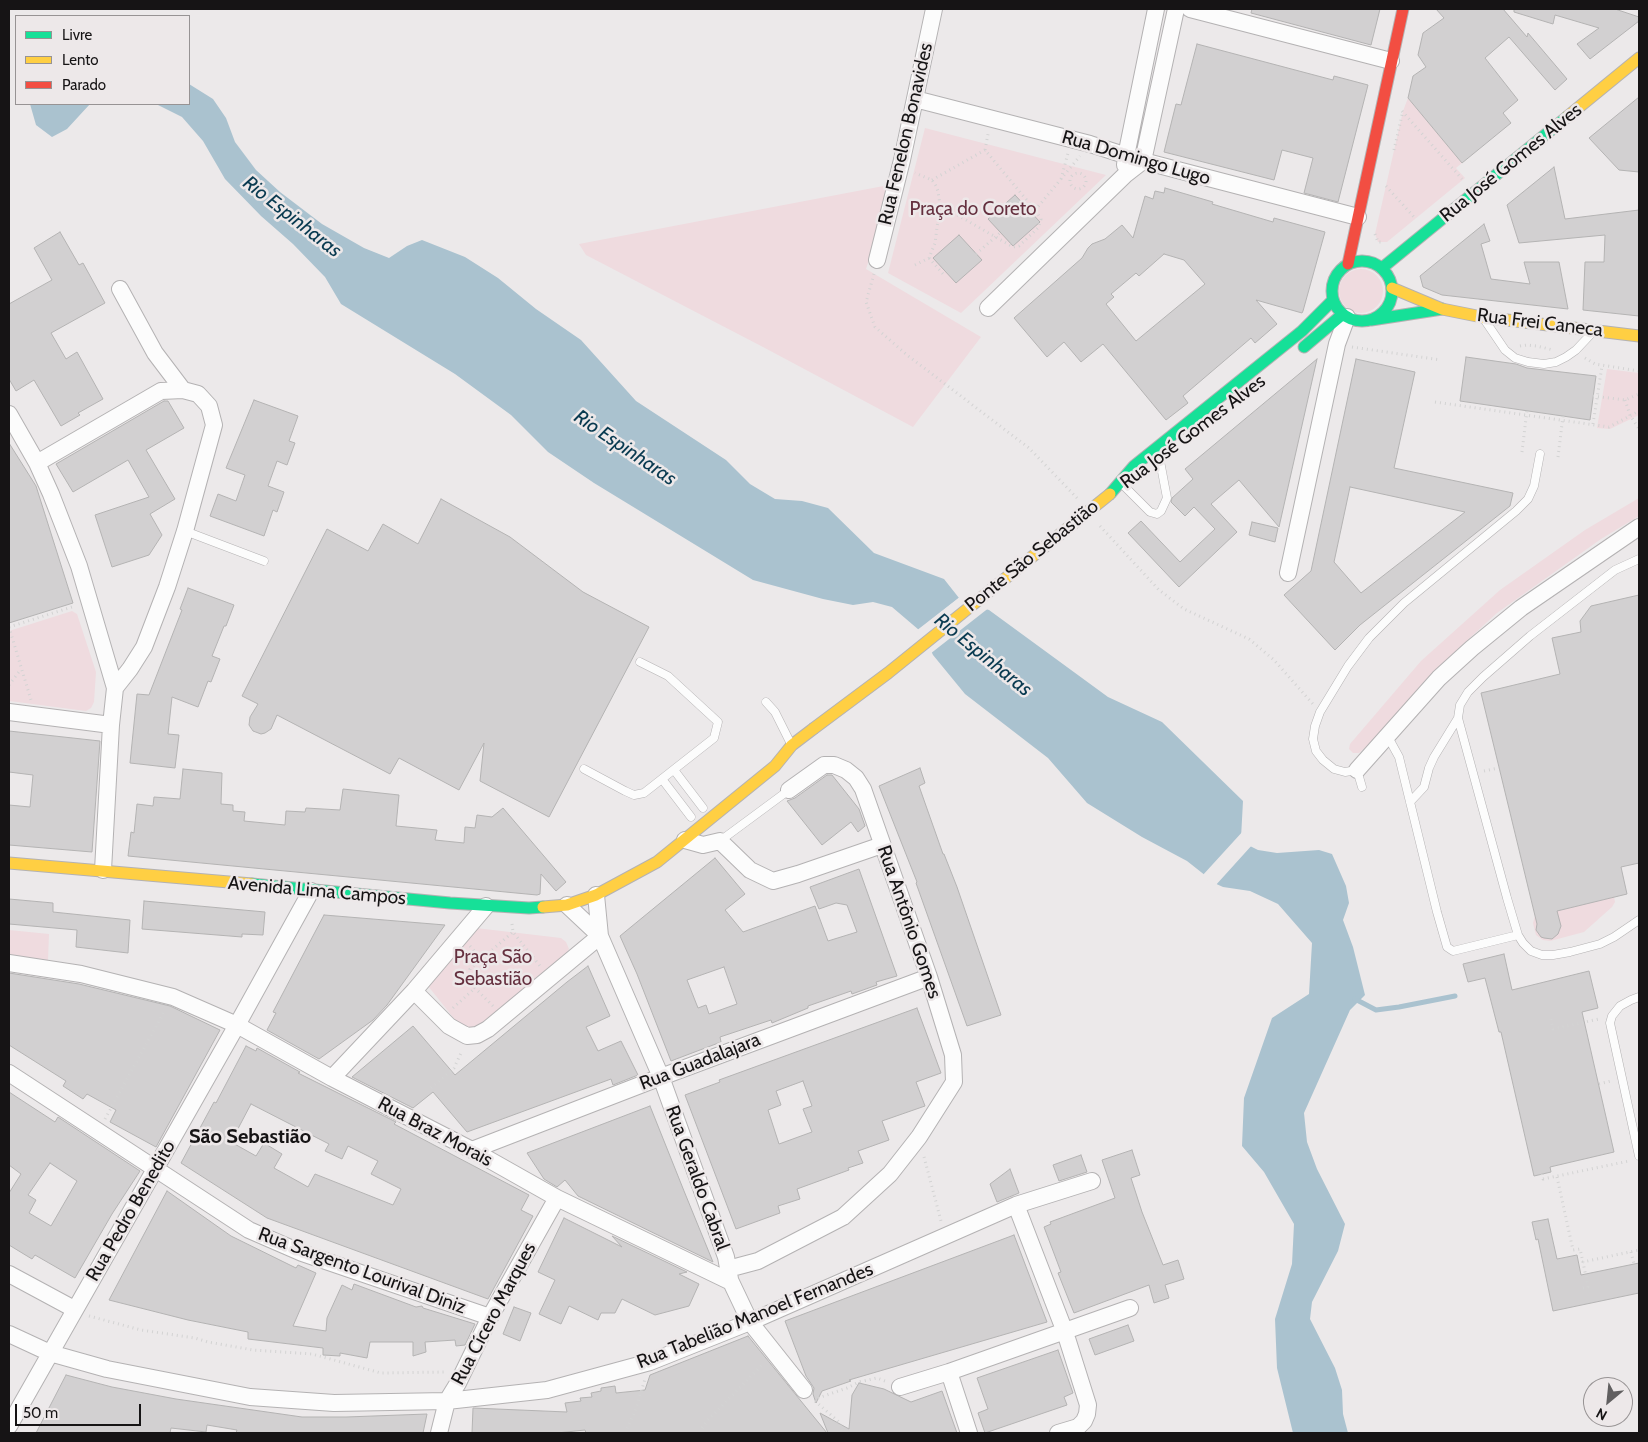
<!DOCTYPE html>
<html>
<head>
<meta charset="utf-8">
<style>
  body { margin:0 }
  #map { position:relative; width:1648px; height:1442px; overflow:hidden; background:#ece9ea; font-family:Cabin,sans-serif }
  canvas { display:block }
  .frame { position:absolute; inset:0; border:10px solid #161415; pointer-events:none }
  .legend { position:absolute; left:15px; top:15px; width:175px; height:90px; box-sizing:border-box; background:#ede8e9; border:1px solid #979394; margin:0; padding:6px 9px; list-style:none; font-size:15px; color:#161415 }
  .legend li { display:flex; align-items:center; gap:10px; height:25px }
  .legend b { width:25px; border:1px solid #979394 }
  .north { position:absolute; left:1583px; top:1377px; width:50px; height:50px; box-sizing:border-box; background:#ede8e9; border:1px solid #979394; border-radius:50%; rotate:208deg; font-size:14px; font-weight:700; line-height:20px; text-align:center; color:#161415 }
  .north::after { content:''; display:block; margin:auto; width:18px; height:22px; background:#615f60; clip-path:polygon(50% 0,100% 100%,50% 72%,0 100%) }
  .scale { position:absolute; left:15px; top:1404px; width:126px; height:22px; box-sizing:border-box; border:2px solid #161415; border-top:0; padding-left:6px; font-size:15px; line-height:18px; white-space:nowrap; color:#161415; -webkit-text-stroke:4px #ede8e9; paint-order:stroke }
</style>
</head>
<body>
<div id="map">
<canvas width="1648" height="1442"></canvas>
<div class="frame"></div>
<ul class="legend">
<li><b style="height:6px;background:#16e098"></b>Livre</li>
<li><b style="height:6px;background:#ffcf43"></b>Lento</li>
<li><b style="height:6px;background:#f24e42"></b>Parado</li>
</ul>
<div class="north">N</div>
<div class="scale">50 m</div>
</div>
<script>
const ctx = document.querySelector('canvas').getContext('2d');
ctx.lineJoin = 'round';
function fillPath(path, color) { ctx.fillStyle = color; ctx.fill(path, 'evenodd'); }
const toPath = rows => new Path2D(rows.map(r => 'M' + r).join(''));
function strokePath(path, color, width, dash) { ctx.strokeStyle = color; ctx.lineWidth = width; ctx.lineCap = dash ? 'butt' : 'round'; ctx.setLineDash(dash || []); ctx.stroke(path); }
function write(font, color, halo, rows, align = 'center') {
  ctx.font = font + ' Cabin,sans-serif'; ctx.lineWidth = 5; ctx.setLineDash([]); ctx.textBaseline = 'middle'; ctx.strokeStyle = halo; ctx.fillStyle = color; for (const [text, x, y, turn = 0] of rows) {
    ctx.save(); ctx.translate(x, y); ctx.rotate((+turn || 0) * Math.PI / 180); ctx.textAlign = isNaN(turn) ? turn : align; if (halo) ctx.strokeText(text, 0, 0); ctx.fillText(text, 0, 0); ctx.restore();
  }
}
fillPath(toPath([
  [1408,98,1462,163,1456,168,1465,178,1387,242,1378,242,1375,234,1403,111],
  [925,128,1106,175,961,313,888,273],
  [894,184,866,269,981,337,913,427,763,347,586,255,579,244],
  '1339 291a22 22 0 1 1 44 0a22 22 0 1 1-44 0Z',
  [1607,369,1639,373,1639,415,1610,429,1597,428],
  [1639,498,1639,516,1601,539,1497,613,1460,647,1368,745,1359,753,1353,753,1349,749,1350,744,1421,661,1500,590,1585,530],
  [72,611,77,614,96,672,94,702,91,708,86,711,9,701,9,631],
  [1614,897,1615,902,1612,907,1584,932,1550,941,1543,940,1536,935,1533,923,1535,916],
  [476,928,561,938,566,942,569,949,565,955,474,1030,464,1031,428,986],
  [9,930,49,934,48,960,9,956]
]), '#efdbdf');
fillPath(toPath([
  [189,84,213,99,226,118,235,142,256,170,280,192,322,224,364,248,389,258,407,246,422,240,465,257,498,278,536,309,581,340,636,401,726,460,750,484,775,499,802,501,828,508,874,553,944,579,959,598,919,630,892,607,873,602,853,605,823,599,753,580,594,483,548,452,511,415,455,374,341,304,325,277,293,244,261,216,225,179,203,141,182,117,156,104,189,104],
  [30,104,90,104,67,129,52,137,36,125],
  [972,605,989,610,1108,697,1162,722,1243,801,1241,838,1206,876,1187,861,1142,837,1087,803,1048,758,965,694,933,655,927,642],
  [1246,844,1258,850,1277,853,1319,850,1332,854,1346,886,1349,903,1343,920,1353,947,1365,995,1350,1010,1304,1113,1307,1142,1317,1169,1345,1224,1338,1251,1312,1302,1310,1319,1335,1368,1342,1390,1343,1414,1348,1433,1293,1433,1277,1368,1275,1319,1292,1264,1294,1224,1264,1172,1242,1146,1244,1098,1272,1018,1309,994,1312,943,1278,904,1250,891,1223,887,1212,882]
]), '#aac2cf');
fillPath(toPath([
  [961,596,971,603,990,607,930,654,925,642,916,631],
  [1244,830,1243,838,1245,842,1253,844,1215,886,1210,884,1209,881,1202,876]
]), '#ece9ea');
strokePath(toPath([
  [1355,999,1376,1010,1399,1007,1455,996]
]), '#aac2cf', 5);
const building = toPath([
  [1252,9,1380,9,1371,45,1251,13,1252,9],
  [1436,9,1503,9,1527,37,1528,33,1567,79,1555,90,1509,37,1485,58,1518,100,1503,113,1511,123,1462,163,1408,98,1413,76,1426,67,1418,55,1423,33,1444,18,1436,9],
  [1514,9,1615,9,1639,17,1639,21,1590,59,1577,44,1599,28,1555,15,1553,24,1514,12,1514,9],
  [1197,44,1333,80,1334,76,1368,85,1338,202,1304,193,1313,158,1282,150,1274,180,1164,152,1176,104,1181,105,1197,44],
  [1639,97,1639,172,1619,170,1589,138,1639,97],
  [1554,167,1565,219,1639,210,1639,316,1583,310,1585,262,1604,262,1605,235,1519,243,1507,205,1554,167],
  [1165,188,1213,202,1212,204,1273,222,1274,218,1325,232,1303,311,1302,313,1256,300,1277,324,1255,343,1251,338,1183,396,1188,403,1166,420,1103,344,1081,362,1064,342,1047,357,1014,318,1082,258,1088,248,1092,244,1105,239,1122,225,1133,238,1145,196,1153,199,1155,191,1164,193,1165,188],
  [1164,254,1184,260,1205,284,1136,341,1106,304,1114,297,1111,294,1136,273,1139,276,1164,254],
  [1015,195,1040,222,1013,246,988,219,1015,195],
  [1484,224,1490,241,1481,244,1491,279,1530,284,1524,262,1559,262,1568,309,1442,295,1423,287,1420,276,1484,224],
  [60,232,79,265,83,263,105,303,51,333,66,359,77,352,103,399,78,413,80,415,61,426,34,380,16,391,9,379,9,304,52,280,34,248,60,232],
  [959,235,982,260,956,283,933,258,959,235],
  [1466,357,1516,364,1527,368,1596,376,1590,420,1460,401,1466,357],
  [1317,359,1279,527,1239,480,1211,504,1237,532,1179,587,1128,533,1141,521,1180,562,1215,529,1194,507,1185,516,1171,502,1172,498,1193,479,1185,469,1317,359],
  [1356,359,1415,372,1394,468,1513,493,1510,506,1360,625,1335,650,1284,595,1311,571,1356,359],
  [1350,487,1465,512,1361,593,1334,562,1350,487],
  [254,400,298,416,289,441,295,443,287,465,277,461,268,486,284,492,277,512,273,510,264,536,210,516,218,494,236,501,245,475,226,468,254,400],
  [164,401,168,401,184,428,146,450,175,499,150,514,162,535,149,555,112,567,95,515,149,497,128,460,73,492,56,464,164,401],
  [9,443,36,486,73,603,9,623,9,443],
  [441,499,510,537,583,592,649,627,549,817,480,781,484,743,459,790,399,758,390,774,277,715,271,729,265,733,261,734,253,731,249,725,250,717,258,704,242,696,327,529,368,551,383,524,418,544,441,499],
  [1252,522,1278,528,1275,542,1249,535,1252,522],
  [188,588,234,605,226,626,224,626,212,656,220,659,211,682,208,681,198,707,172,697,168,734,179,735,175,768,130,763,137,694,149,695,182,610,180,609,188,588],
  [1639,595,1639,863,1621,867,1627,894,1557,911,1561,926,1558,934,1552,939,1544,938,1541,937,1536,930,1537,924,1481,693,1560,674,1552,638,1581,632,1580,621,1591,606,1639,595],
  [9,731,100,741,92,852,9,845,9,805,30,807,33,775,9,772,9,731],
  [920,768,925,783,919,786,943,854,944,854,957,887,1001,1015,967,1026,916,883,917,882,879,786,920,768],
  [183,769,222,773,221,804,233,805,233,811,245,812,244,821,285,825,286,811,305,812,306,808,340,810,343,789,399,795,396,826,437,830,435,840,464,843,465,827,475,828,477,815,492,817,503,808,566,882,556,891,541,874,540,894,537,895,128,856,131,832,134,833,137,804,153,806,154,797,180,799,183,769],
  [827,775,832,775,859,809,865,826,858,832,851,822,822,845,787,801,795,798,827,775],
  [715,858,745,894,725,910,743,932,815,906,828,941,857,932,847,905,836,903,819,909,810,887,859,869,897,976,876,982,877,985,852,994,851,991,808,1006,808,1008,772,1023,771,1020,720,1037,721,1042,671,1061,637,974,620,936,715,858],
  [724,967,737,1004,709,1014,706,1005,698,1008,687,980,724,967],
  [9,899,53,903,53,912,130,920,128,953,76,947,77,930,9,924,9,899],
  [144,901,265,912,263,935,242,934,242,937,142,929,144,901],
  [324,915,445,925,387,1005,373,1020,319,1059,267,1030,276,1013,273,1012,324,915],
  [1504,954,1512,990,1589,971,1598,1008,1582,1012,1614,1152,1550,1167,1551,1172,1534,1176,1501,1032,1499,1032,1485,978,1468,982,1463,964,1504,954],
  [588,966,610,1016,586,1027,598,1051,621,1041,638,1075,613,1085,611,1079,467,1132,433,1092,413,1108,352,1077,413,1026,455,1075,567,982,588,966],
  [9,973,79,984,170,1006,220,1030,156,1147,110,1122,116,1110,87,1094,83,1099,63,1086,66,1081,9,1045,9,973],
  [917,1008,941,1073,916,1082,925,1106,882,1121,889,1140,858,1151,863,1163,848,1168,849,1170,797,1189,800,1199,778,1206,780,1213,736,1229,685,1095,720,1082,719,1080,917,1008],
  [803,1081,812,1106,803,1109,812,1132,779,1144,768,1110,781,1105,776,1091,803,1081],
  [246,1046,256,1051,257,1048,300,1072,298,1073,396,1122,394,1124,529,1195,521,1210,533,1216,488,1299,267,1218,181,1163,214,1102,216,1103,246,1046],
  [251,1104,329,1144,325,1151,342,1159,348,1146,378,1161,371,1174,401,1189,393,1205,315,1174,308,1187,274,1168,282,1154,264,1143,256,1156,231,1142,251,1104],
  [9,1092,55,1122,58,1117,140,1171,112,1214,75,1278,35,1255,32,1259,9,1245,9,1193,21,1174,9,1165,9,1092],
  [50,1163,77,1181,51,1226,29,1213,36,1200,28,1195,50,1163],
  [650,1106,684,1191,713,1262,578,1196,565,1180,557,1187,544,1179,527,1153,650,1106],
  [1132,1150,1140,1175,1131,1178,1142,1212,1163,1265,1178,1260,1184,1279,1165,1285,1169,1298,1154,1303,1149,1285,1074,1313,1058,1273,1061,1272,1044,1227,1051,1224,1050,1222,1115,1198,1102,1160,1132,1150],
  [1081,1155,1087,1172,1059,1181,1053,1165,1081,1155],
  [1010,1169,1019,1193,997,1202,990,1184,1010,1169],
  [167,1191,231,1236,296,1268,298,1265,316,1273,293,1326,326,1331,327,1318,342,1285,352,1290,354,1284,416,1307,422,1306,423,1308,475,1324,465,1345,456,1346,455,1340,425,1342,426,1352,413,1356,413,1342,370,1342,367,1358,340,1353,340,1356,323,1355,323,1348,248,1339,248,1332,188,1320,109,1300,167,1191],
  [564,1218,622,1247,612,1236,687,1272,679,1274,699,1284,689,1306,655,1315,622,1299,615,1313,601,1313,598,1320,569,1306,561,1324,539,1314,555,1280,538,1272,564,1218],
  [1548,1219,1557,1259,1577,1255,1581,1275,1639,1263,1639,1293,1553,1311,1538,1239,1536,1240,1532,1222,1548,1219],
  [1014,1235,1047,1322,849,1380,851,1381,822,1391,816,1403,813,1394,814,1388,806,1376,785,1321,1014,1235],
  [514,1307,531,1313,520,1341,503,1334,514,1307],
  [1128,1325,1134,1341,1095,1355,1089,1339,1128,1325],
  [748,1336,827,1433,586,1433,585,1430,557,1433,472,1433,473,1408,567,1412,565,1403,581,1401,580,1398,592,1397,591,1393,601,1391,601,1388,615,1386,616,1393,645,1390,650,1375,748,1336],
  [1058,1350,1073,1393,1064,1397,1067,1405,985,1433,978,1413,988,1409,977,1378,1058,1350],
  [66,1375,112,1387,176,1399,302,1417,346,1417,427,1414,423,1433,236,1433,237,1430,207,1425,206,1432,171,1428,170,1433,36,1433,66,1375],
  [859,1383,884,1389,911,1402,942,1391,957,1433,828,1433,820,1413,849,1429,852,1395,859,1383]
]);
fillPath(building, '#d2d0d1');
strokePath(building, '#b4b3b3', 1);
const lane = toPath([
  [1486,322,1505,350,1515,358,1528,362,1544,364,1556,362,1566,357,1576,350,1591,334],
  [1124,486,1150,512,1157,514,1161,511,1167,498,1160,461],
  [185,531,264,561],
  [1639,559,1615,570,1530,636,1483,677,1468,692,1460,705,1458,718,1507,898,1518,935,1523,943,1531,951,1542,955,1553,955,1570,952,1600,944,1614,937,1639,920],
  [766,702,775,712,791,744],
  [1388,737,1399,757,1437,912,1447,947,1453,951,1518,935],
  [584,769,625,791,634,795,644,793,714,738,718,722,668,676,640,662],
  [674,770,703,808],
  [662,779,691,817],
  [1362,787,1357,770,1345,772,1334,769,1323,760,1316,751,1313,739,1315,726,1320,712,1348,666,1369,638,1404,603,1516,511,1528,499,1534,486,1540,454],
  [1410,802,1424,787,1429,768,1434,757,1458,718],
  [720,841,789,790],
  [1639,997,1631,1000,1620,1006,1612,1016,1610,1023,1639,1156]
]);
const street = toPath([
  [1190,9,1391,61],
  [915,99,1090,144,1143,161,1358,217],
  [1125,165,1126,156,1156,9],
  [877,260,902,160,934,9],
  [120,289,155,353,183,390],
  [988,308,1125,175,1143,161,1176,9],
  [9,414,37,463,51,494,79,566,115,688,111,725,103,870],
  [37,463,161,391,183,390,198,394,209,406,214,425,185,531,167,587,144,647,130,669,115,688],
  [1288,573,1337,344,1347,317],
  [9,712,111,725],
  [1357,770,1439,678,1472,648,1521,608,1639,527],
  [685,840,703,845,720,841,750,870,773,881,798,874,882,845],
  [596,895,600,936,661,1077,726,1257,730,1279],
  [567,905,600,936],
  [9,963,81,974,173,997,237,1025,332,1078,472,1150,557,1198,731,1282,750,1322,804,1390],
  [414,991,449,1026,467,1036,477,1035,488,1029,600,936],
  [9,1073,249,1230,302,1253,490,1317],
  [332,1078,414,991,486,906],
  [472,1150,661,1077,929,977],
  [1016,1205,1065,1332,1088,1405,1087,1414,1084,1421,1078,1427,1058,1433],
  [728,1269,758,1261,843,1217,890,1174,919,1137,954,1082,953,1055,929,977,863,789,856,778,846,770,834,765,824,765,789,790],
  [9,1274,74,1309],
  [9,1334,50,1353,107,1369,250,1397,334,1403,447,1401,547,1390,650,1362,750,1322,1016,1205,1092,1181],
  [949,1372,969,1433],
  [900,1387,949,1372,1130,1308],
  [9,1426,237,1025,311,891],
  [439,1433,447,1401,458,1383,490,1317,557,1198]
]);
const fast = toPath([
  '1332 291a30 30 0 1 1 60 0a30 30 0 1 1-60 0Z',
  [1382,268,1567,117],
  [1371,320,1442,309],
  [1304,347,1343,314],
  [1110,494,1134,466,1302,331,1333,300],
  [252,884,450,903,529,908,543,907]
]);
const slow = toPath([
  [1567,117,1639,58],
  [1392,288,1442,309,1482,317,1639,336],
  [9,863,252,884],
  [543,907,567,905,596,895,657,862,775,766,792,745,813,729]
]);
const jam = toPath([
  [1348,264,1403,9]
]);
strokePath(lane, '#b4b2b3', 9);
strokePath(street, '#b4b2b3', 18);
strokePath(fast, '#b4b2b3', 13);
strokePath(slow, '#b4b2b3', 13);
strokePath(jam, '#b4b2b3', 13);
strokePath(toPath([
  [1402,111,1462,179],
  [1394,150,1403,111],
  '1070 181a8 8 0 1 1 16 0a8 8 0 1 1-16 0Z',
  [1061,179,1068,153],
  [932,180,985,150],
  [1386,186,1414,217],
  [940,205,1013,247,1019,246,1038,228,1041,219,1035,210,985,150,988,134],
  [1032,214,1080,156],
  [1375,234,1378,242,1383,242],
  [976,254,1001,232],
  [929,258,944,275],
  [915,265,929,258,935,243,940,205,938,191,936,186,932,180,915,173],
  [874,274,866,302,875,327,907,355,1029,448,1077,498],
  [1520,346,1527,345,1537,346,1553,350],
  [1352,347,1441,360],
  [1585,358,1595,364,1639,371],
  [1593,396,1625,400,1639,394],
  [1625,400,1630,415,1639,429],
  [1435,402,1609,427,1639,411],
  [1593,424,1602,366],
  [1522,452,1527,410],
  [1558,457,1563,416],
  [1100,526,1159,590,1184,609,1249,639,1274,660,1313,704],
  [9,627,31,700],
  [9,627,75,606],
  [9,685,21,669],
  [1484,771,1499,768],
  [512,924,513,932,540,966],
  [470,946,482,959],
  [493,1006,475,988,470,979,470,969,513,932],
  [453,1008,475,988],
  [1551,1019,1553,1029,1599,1019],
  [1599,1084,1611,1081],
  [431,1088,454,1068,462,1051],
  [105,1119,165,1010],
  [924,1157,941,1221],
  [1542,1174,1543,1179,1629,1161],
  [1557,1177,1573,1250,1580,1249,1583,1262],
  [1631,1252,1634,1264],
  [1583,1288,1588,1287,1583,1262,1639,1250],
  [89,1316,141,1330,195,1338,208,1342,253,1350,312,1354,381,1373,446,1372],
  [818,1398,847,1388,859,1382,877,1378,885,1381],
  [815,1401,839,1422,843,1433],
  [702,1428,708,1420,764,1363],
  [625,1433,636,1409,645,1379]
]), '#d3d3d3', 3, [1, 4]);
strokePath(lane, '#fcfcfc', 8);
strokePath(street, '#fcfcfc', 16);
strokePath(fast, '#16e098', 11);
strokePath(slow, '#ffcf43', 11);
strokePath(jam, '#f24e42', 11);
const slowBridge = toPath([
  [813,729,888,673,1110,494]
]);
strokePath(slowBridge, '#b4b2b3', 13, []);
strokePath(slowBridge, '#ffcf43', 11);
write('19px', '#161415', '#ede8e9', [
  ["Rua Fenelon Bonavides",906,134,-77],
  ["Rua Domingo Lugo",1136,158,16],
  ["Rua José Gomes Alves",1511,163,-39],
  ["Rua Frei Caneca",1540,323,7],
  ["Rua José Gomes Alves",1193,432,-37],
  ["Ponte São Sebastião",1032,556,-39],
  ["Avenida Lima Campos",317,891,5],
  ["Rua Antônio Gomes",909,922,71],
  ["Rua Guadalajara",700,1062,-21],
  ["Rua Braz Morais",435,1132,28],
  ["Rua Geraldo Cabral",697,1178,70],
  ["Rua Pedro Benedito",131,1211,-60],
  ["Rua Sargento Lourival Diniz",362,1271,20],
  ["Rua Cícero Marques",494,1314,-62],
  ["Rua Tabelião Manoel Fernandes",755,1316,-22]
]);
write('19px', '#65303f', '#ede8e9', [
  ["Praça do Coreto",973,209],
  ["Praça São",493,957],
  ["Sebastião",493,979]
]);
write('italic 20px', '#093a50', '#ede8e9', [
  ["Rio Espinharas",292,217,38],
  ["Rio Espinharas",625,448,34],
  ["Rio Espinharas",983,655,39]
]);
write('bold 20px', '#161415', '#ede8e9', [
  ["São Sebastião",250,1137]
]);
</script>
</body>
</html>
